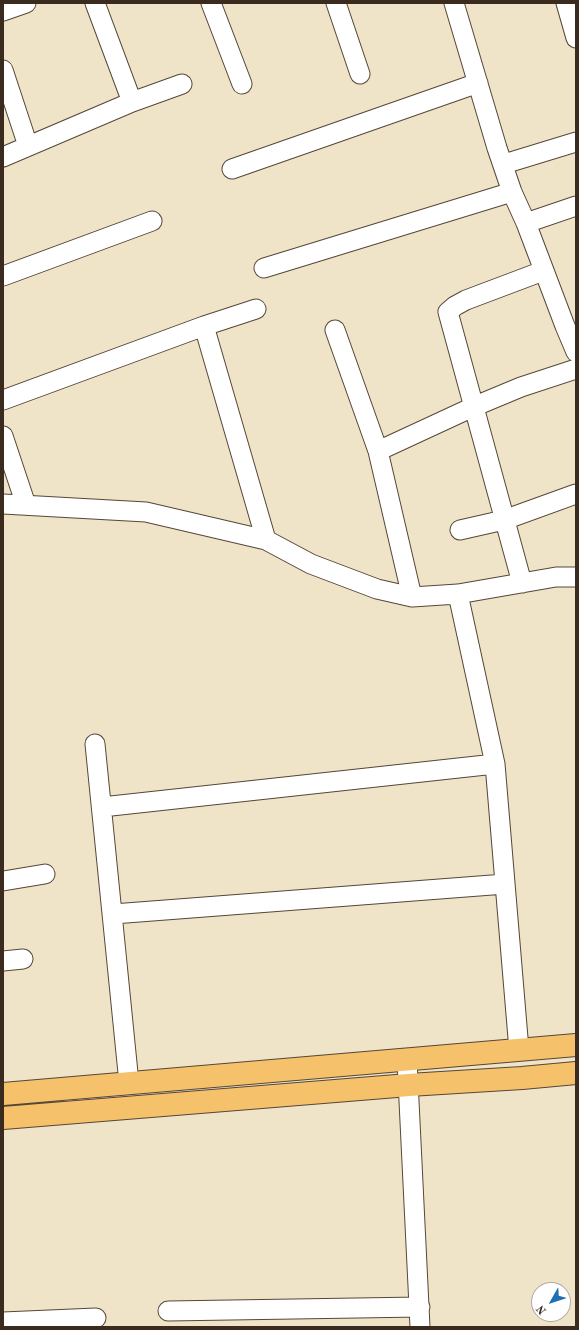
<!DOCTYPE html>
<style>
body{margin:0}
#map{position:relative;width:579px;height:1330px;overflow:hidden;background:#efe4c8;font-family:"Old Standard TT",serif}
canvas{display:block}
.frame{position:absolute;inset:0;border:4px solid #3b2a1e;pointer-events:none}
.north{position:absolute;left:531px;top:1282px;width:40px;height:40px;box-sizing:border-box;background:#fff;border:1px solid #b1aaa5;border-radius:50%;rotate:231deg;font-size:11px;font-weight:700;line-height:16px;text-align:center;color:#3b2a1e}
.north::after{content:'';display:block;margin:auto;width:14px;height:18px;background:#1f6fb2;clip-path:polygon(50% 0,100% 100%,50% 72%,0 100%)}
</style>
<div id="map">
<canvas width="579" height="1330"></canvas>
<div class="frame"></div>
<div class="north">N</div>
</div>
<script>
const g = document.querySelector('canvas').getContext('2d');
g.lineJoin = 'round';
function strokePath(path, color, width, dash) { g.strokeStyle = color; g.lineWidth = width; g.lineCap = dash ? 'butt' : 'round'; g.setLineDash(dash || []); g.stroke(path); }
const minor = new Path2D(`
 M211,3L242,84
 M336,3L360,74
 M454,3L497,148L512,192L526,223L565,326L576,352
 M566,3L576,38
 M3,11L26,3
 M3,70L28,146
 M132,102L182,84
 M3,157L132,102L95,3
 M504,164L576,142
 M232,169L478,83
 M526,223L576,206
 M264,268L512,192
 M3,276L152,221
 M204,326L266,540
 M335,330L378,451L412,597
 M3,400L204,326L256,309
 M3,436L26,505
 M378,451L473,407L521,387L576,369
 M3,504L146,512L266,540L311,564L377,589L412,597L458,594L556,577H576
 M460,530L504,520L576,494
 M522,583L448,312L455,306L466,300L543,271
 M458,594L495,764L519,1050
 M95,744L129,1083
 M102,807L495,764
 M3,881L45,874
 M113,914L505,884
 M3,961L23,959
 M407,1060L420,1327
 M168,1311L420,1307
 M3,1322L96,1318`);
const primary = new Path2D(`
 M3,1094L576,1045
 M3,1118L409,1085L522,1078L576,1073`);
strokePath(minor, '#564638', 21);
strokePath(primary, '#564638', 24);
strokePath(minor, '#fff', 19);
strokePath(primary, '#f5c16b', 22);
</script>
